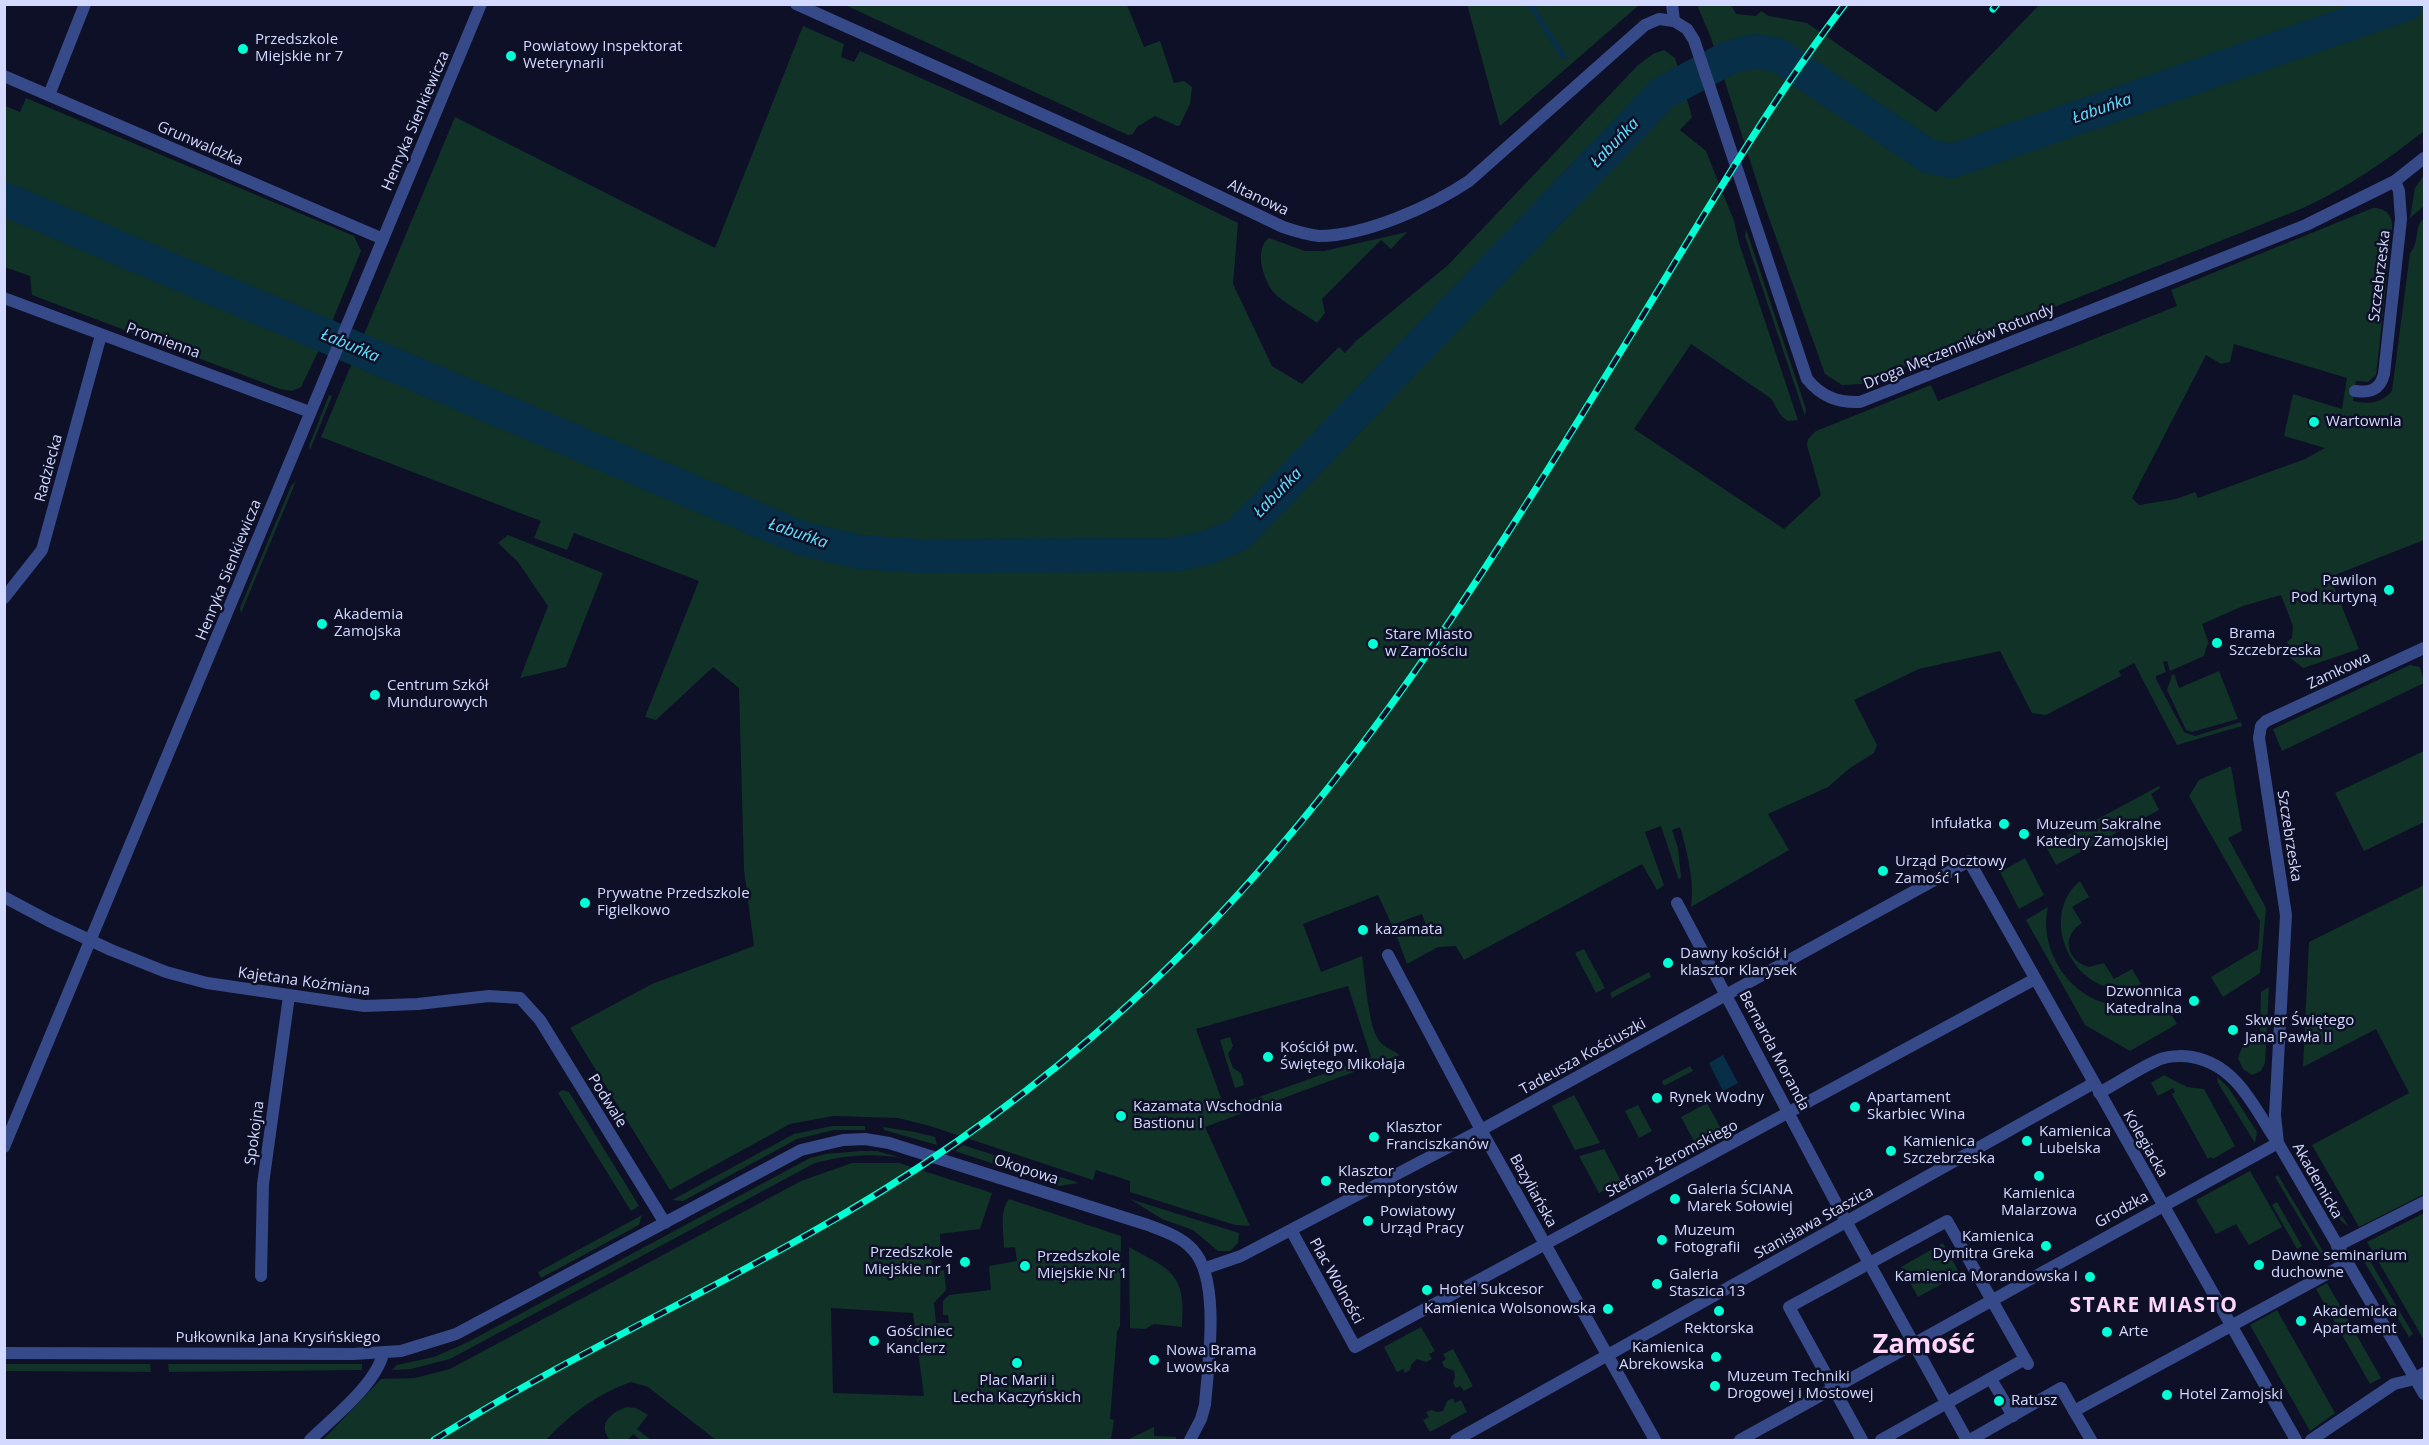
<!DOCTYPE html>
<meta charset="utf-8">
<style>
body{margin:0}
#map{position:relative;width:2429px;height:1445px;overflow:hidden;background:#0e1027;font-family:"Open Sans",sans-serif}
canvas{display:block}
.frame{position:absolute;inset:0;border:6px solid #d4daff;pointer-events:none}
</style>
<div id="map">
<canvas width="2429" height="1445"></canvas>
<div class="frame"></div>
</div>
<script>
const g = document.querySelector('canvas').getContext('2d');
g.lineJoin = 'round';
function fill(path, color) { g.fillStyle = color; g.fill(path, 'evenodd'); }
function strokePath(path, color, width, dash) { g.strokeStyle = color; g.lineWidth = width; g.lineCap = dash ? 'butt' : 'round'; g.setLineDash(dash || []); g.stroke(path); }
function write(font, color, halo, rows, align = 'center') {
  g.font = font + ' "Open Sans",sans-serif'; g.lineWidth = 5; g.setLineDash([]); g.textBaseline = 'middle'; g.strokeStyle = halo; g.fillStyle = color; for (const [text, x, y, turn = 0] of rows) {
    g.save(); g.translate(x, y); g.rotate((+turn || 0) * Math.PI / 180); g.textAlign = isNaN(turn) ? turn : align; if (halo) g.strokeText(text, 0, 0); g.fillText(text, 0, 0); g.restore();
  }
}
const green = new Path2D(`
 M1467,4H1639V5L1500,126Z
 M845,5H1127L1144,47L1160,41L1174,83L1184,81L1192,87L1190,104L1180,125L1177,126L1155,116L1137,127L1133,134L1128,135Z
 M1697,5H1731L1736,14L1756,16L1761,11L1769,16L1807,23L1936,112L2039,5H2424V131C2386,161 2347,188 2303,208L1861,384L1842,385L1825,374L1764,204L1711,38Z
 M803,26L844,44L841,57L854,62L860,51L1148,179L1238,223L1233,284L1272,366L1302,384L1339,347L1345,353L1356,341L1448,265L1638,65L1653,54L1664,50L1675,58L1692,117L1680,130L1706,151L1734,221L1739,243L1798,420L1788,421C1776,414 1778,406 1769,397L1691,344L1634,429L1784,529L1821,495L1807,445L1808,439L1816,431L1931,385L1938,401L2177,306L2171,290L2373,208C2388,208 2393,217 2392,230L2376,375L2368,382L2356,381L2353,401C2370,404 2380,404 2392,391L2410,253C2420,243 2413,228 2424,218V540L2330,577L2359,649L2303,668L2288,656L2290,651L2287,642L2292,638L2293,626L2281,595L2243,606L2202,624L2209,644L2207,645L2204,656L2170,671L2167,661L2163,662L2166,672L2156,676V679L2184,732L2195,736L2241,722L2242,726L2177,745L2134,663L2119,671L2121,676L2046,715L2032,713L2000,651L1919,669L1854,700L1877,745L1874,753L1850,768L1828,787L1768,814L1789,850L1691,907C1695,882 1687,851 1680,827L1672,830L1678,848L1681,877L1679,880L1661,826L1645,832L1664,885L1657,890L1642,864L1464,960L1456,946L1438,947L1407,964L1397,937L1422,931L1426,925L1422,914L1392,925L1378,895L1303,924L1321,972L1362,956C1365,975 1368,1022 1377,1037C1381,1046 1392,1050 1400,1055L1205,1127L1250,1226L1235,1225L1130,1192V1181L1096,1170L1093,1180L930,1126L898,1118L833,1116L790,1124L670,1190L570,1028L652,984L754,946L744,870L739,688L713,667L656,720L645,717L699,581L574,533L567,550L534,538L541,521L321,437L455,117L715,248ZM2234,344L2347,378L2342,409L2293,394L2284,436L2325,448L2305,459L2198,498L2195,492L2176,499L2139,505L2132,498L2206,355L2221,364L2230,362ZM1348,986L1371,1057L1225,1109L1196,1029Z
 M26,98L354,236L361,251L329,329L301,387L292,391L280,389L32,295L30,276L4,267L5,106L20,112Z
 M2424,175V206L2410,218L2415,188Z
 M1746,229L1806,409L1805,416L1745,236Z
 M1407,232L1391,249L1381,240L1322,299L1325,313L1317,323C1304,313 1285,304 1274,293C1264,281 1253,249 1269,238L1305,251H1324Z
 M329,395L332,396L310,450L309,446Z
 M296,481L241,613L240,608L291,486Z
 M508,535L603,573L566,667L520,678L548,606L518,562L498,543Z
 M2410,665L2420,667L2424,683L2282,751L2273,729Z
 M2219,671L2238,719L2192,732L2186,730L2167,690L2172,675L2174,674L2179,688Z
 M2424,751V822L2364,851L2335,793Z
 M2231,766L2242,831L2228,838L2266,908L2260,973L2223,997L2211,977L2258,949L2260,921L2189,796L2199,780Z
 M2159,786L2160,788L2151,794L2159,810L2056,865L2046,847Z
 M2025,858L2044,895L2019,909L2000,872Z
 M2080,881L2089,897L2072,907L2082,923C2061,936 2066,960 2089,967L2104,963L2114,979L2132,969L2141,984C2083,1010 2032,921 2080,881Z
 M2424,885V1194L2359,1227L2312,1145L2409,1093L2376,1029L2303,1067L2309,942Z
 M2048,907C2037,954 2077,1009 2127,1005L2134,1016L2163,1001L2177,1024L2130,1051L2085,1025L2026,920Z
 M1584,949L1605,988L1596,993L1575,953Z
 M1649,972L1651,977L1612,998L1610,993Z
 M2269,987L2265,1063L2261,1071L2252,1075L2243,1069L2238,1058L2243,1045L2260,1032L2261,992Z
 M1230,1037L1233,1046L1228,1054L1233,1068L1241,1073L1244,1085L1235,1088L1220,1040Z
 M1690,1066L1693,1071L1664,1086L1662,1081Z
 M2164,1075L2187,1087L2204,1089L2235,1146L2213,1159L2211,1157L2208,1159L2172,1094L2175,1092L2173,1088L2158,1096L2151,1083Z
 M2217,1077L2228,1087L2257,1132L2255,1143L2218,1083Z
 M562,1090L569,1092L639,1206L631,1211L558,1093Z
 M1574,1095L1600,1143L1575,1150L1552,1106Z
 M1707,1103L1721,1129L1695,1143L1681,1117Z
 M1638,1105L1652,1131L1639,1138L1625,1111Z
 M832,1126H865V1130H834L797,1139L683,1201L672,1200L794,1134Z
 M883,1127L915,1132L935,1137L937,1145L884,1130Z
 M963,1145L1025,1165L1028,1169L1027,1175L955,1151Z
 M1604,1149L1621,1181L1599,1193L1579,1156Z
 M860,1151H877L902,1158C873,1153 844,1155 815,1163L450,1359L411,1369L392,1370L397,1365L434,1357L468,1342L810,1158L826,1154Z
 M2305,1161H2310L2348,1226L2341,1221Z
 M852,1163H899L992,1193L980,1229L940,1234L941,1253L931,1255L933,1272L944,1270L946,1290L934,1303L936,1323H949L948,1315H943V1301L949,1295L991,1290L989,1266L1017,1261L1015,1247L1004,1248C1004,1234 999,1210 1009,1199L1121,1236L1120,1326L1117,1332L1110,1419L1114,1420L1111,1440H716L648,1387L631,1382C597,1394 570,1414 546,1440H323L381,1379L415,1378L450,1369L801,1181ZM831,1308L913,1313L924,1396L833,1393Z
 M2250,1171L2282,1227L2249,1245L2236,1224L2216,1234L2196,1200Z
 M1046,1172L1079,1183L1059,1186L1038,1178L1041,1173Z
 M2278,1175L2327,1258L2326,1263L2275,1177Z
 M1130,1199L1239,1233L1238,1243L1230,1251H1218L1193,1230L1162,1219Z
 M2277,1202L2302,1246L2297,1249L2272,1205Z
 M2424,1213V1340L2367,1242Z
 M642,1215L639,1225L541,1278L538,1272Z
 M1943,1243L1960,1274L1918,1297L1901,1267Z
 M1129,1247C1172,1271 1186,1273 1182,1327L1154,1324L1145,1329L1130,1328Z
 M2363,1249L2413,1334L2409,1337L2362,1258Z
 M2327,1283L2381,1378L2370,1384L2316,1289Z
 M2277,1310L2335,1413L2310,1431L2250,1325Z
 M1421,1327L1435,1351L1429,1354L1432,1359L1426,1362L1417,1359L1411,1365L1410,1370L1405,1373L1403,1369L1397,1372L1384,1347Z
 M1453,1349L1473,1386L1464,1391L1460,1386L1456,1388L1453,1383L1455,1377L1454,1371L1444,1367L1442,1362L1446,1359L1443,1354Z
 M5,1364H150L151,1372L5,1371Z
 M168,1364H362V1370L169,1372Z
 M1453,1398L1455,1403L1461,1400L1467,1412L1430,1432L1423,1420L1429,1417L1426,1412L1431,1410L1437,1412L1443,1411L1447,1401Z
 M627,1407L636,1408L648,1415L637,1429L651,1440H641L633,1434L628,1440H610C597,1424 611,1412 627,1407Z
 M1154,1427V1436L1176,1437V1439L1127,1440Z`);
const water = new Path2D(`
 M1723,1055L1738,1083L1723,1091L1709,1063Z`);
const stream = new Path2D(`
 M1530,4L1563,56`);
const river = new Path2D(`
 M4,199L801,538L859,552L919,556L1173,555L1206,548L1239,534L1663,93L1730,57L1755,51L1778,55L1928,156L1952,161L2406,4`);
const pedestrian = new Path2D(`
 M1842,1214L1967,1440
 M1991,1379L2013,1416
 M1789,1413L2045,1271
 M1862,1440L1789,1307L1947,1221L2028,1364
 M1881,1440L2025,1359
 M1970,1440L2061,1388L2074,1411`);
const minor = new Path2D(`
 M1672,4L1674,21
 M4,76L383,239
 M49,95L85,4
 M4,298L310,412
 M2355,391C2370,393 2380,390 2384,374L2401,219L2399,191L2395,181
 M4,598L42,550L101,335
 M2424,648L2266,721L2261,726L2259,738L2286,915L2275,1115L2278,1143L2424,1394
 M4,897L49,921L111,950L166,972L207,983L364,1006L418,1004L489,996L520,998L540,1020L665,1223
 M1677,903L1842,1214
 M1388,955L1481,1130L1655,1440
 M2099,1093C2118,1083 2136,1070 2156,1061C2166,1056 2181,1055 2192,1057C2236,1065 2253,1105 2275,1139
 M1291,1230L1355,1347L2035,979
 M2337,1246L2424,1202
 M1206,1268L1241,1256L1481,1130L1969,861L2296,1440
 M2045,1271L2278,1143
 M261,1276L263,1184L289,996
 M4,1353L353,1354L401,1351L456,1334L801,1150L843,1140L865,1139L889,1143L1148,1225C1164,1231 1182,1237 1193,1250C1221,1280 1208,1365 1205,1405L1201,1419L1190,1440
 M310,1440C333,1418 375,1385 383,1354
 M1456,1440L2094,1083
 M1740,1440L1789,1413
 M2091,1440L2074,1411L2347,1263
 M2311,1440L2394,1384L2415,1379L2424,1373`);
const tertiary = new Path2D(`
 M796,4L1135,156L1283,227C1295,231 1307,235 1319,236C1365,236 1432,206 1469,181L1645,25L1659,19L1674,21L1687,29L1694,40L1807,379C1821,396 1837,403 1860,402L2306,225L2395,181L2424,158
 M4,1147L481,4`);
const rail = new Path2D(`
 M1993,9L1997,4
 M434,1440C553,1365 683,1305 805,1236C908,1179 1004,1113 1093,1036C1323,840 1481,580 1637,325C1703,217 1767,106 1845,4`);
const markers = [
 [243,49,6,"#00ffd4"],
 [511,56,6,"#00ffd4"],
 [2314,422,6,"#00ffd4"],
 [2389,590,6,"#00ffd4"],
 [322,624,6,"#00ffd4"],
 [2217,643,6,"#00ffd4"],
 [1373,644,6,"#00ffd4"],
 [375,695,6,"#00ffd4"],
 [2004,824,6,"#00ffd4"],
 [2024,834,6,"#00ffd4"],
 [1883,871,6,"#00ffd4"],
 [585,903,6,"#00ffd4"],
 [1363,930,6,"#00ffd4"],
 [1668,963,6,"#00ffd4"],
 [2194,1001,6,"#00ffd4"],
 [2233,1030,6,"#00ffd4"],
 [1268,1057,6,"#00ffd4"],
 [1657,1098,6,"#00ffd4"],
 [1855,1107,6,"#00ffd4"],
 [1121,1116,6,"#00ffd4"],
 [1374,1137,6,"#00ffd4"],
 [2027,1141,6,"#00ffd4"],
 [1891,1151,6,"#00ffd4"],
 [2039,1176,6,"#00ffd4"],
 [1326,1181,6,"#00ffd4"],
 [1675,1199,6,"#00ffd4"],
 [1368,1221,6,"#00ffd4"],
 [1662,1240,6,"#00ffd4"],
 [2046,1246,6,"#00ffd4"],
 [965,1262,6,"#00ffd4"],
 [2259,1265,6,"#00ffd4"],
 [1025,1266,6,"#00ffd4"],
 [2090,1277,6,"#00ffd4"],
 [1657,1284,6,"#00ffd4"],
 [1427,1290,6,"#00ffd4"],
 [1608,1309,6,"#00ffd4"],
 [1719,1311,6,"#00ffd4"],
 [2301,1321,6,"#00ffd4"],
 [2107,1332,6,"#00ffd4"],
 [874,1341,6,"#00ffd4"],
 [1716,1357,6,"#00ffd4"],
 [1154,1360,6,"#00ffd4"],
 [1017,1363,6,"#00ffd4"],
 [1715,1386,6,"#00ffd4"],
 [2167,1395,6,"#00ffd4"],
 [1999,1401,6,"#00ffd4"]
];
const poiNames = [
 ["Przedszkole",255,40],
 ["Miejskie nr 7",255,57],
 ["Powiatowy Inspektorat",523,47],
 ["Weterynarii",523,64],
 ["Wartownia",2326,422],
 ["Pawilon",2377,581,"right"],
 ["Pod Kurtyną",2377,598,"right"],
 ["Akademia",334,615],
 ["Zamojska",334,632],
 ["Brama",2229,634],
 ["Szczebrzeska",2229,651],
 ["Stare Miasto",1385,635],
 ["w Zamościu",1385,652],
 ["Centrum Szkół",387,686],
 ["Mundurowych",387,703],
 ["Infułatka",1992,824,"right"],
 ["Muzeum Sakralne",2036,825],
 ["Katedry Zamojskiej",2036,842],
 ["Urząd Pocztowy",1895,862],
 ["Zamość 1",1895,879],
 ["Prywatne Przedszkole",597,894],
 ["Figielkowo",597,911],
 ["kazamata",1375,930],
 ["Dawny kościół i",1680,954],
 ["klasztor Klarysek",1680,971],
 ["Dzwonnica",2182,992,"right"],
 ["Katedralna",2182,1009,"right"],
 ["Skwer Świętego",2245,1021],
 ["Jana Pawła II",2245,1038],
 ["Kościół pw.",1280,1048],
 ["Świętego Mikołaja",1280,1065],
 ["Rynek Wodny",1669,1098],
 ["Apartament",1867,1098],
 ["Skarbiec Wina",1867,1115],
 ["Kazamata Wschodnia",1133,1107],
 ["Bastionu I",1133,1124],
 ["Klasztor",1386,1128],
 ["Franciszkanów",1386,1145],
 ["Kamienica",2039,1132],
 ["Lubelska",2039,1149],
 ["Kamienica",1903,1142],
 ["Szczebrzeska",1903,1159],
 ["Klasztor",1338,1172],
 ["Redemptorystów",1338,1189],
 ["Galeria ŚCIANA",1687,1190],
 ["Marek Sołowiej",1687,1207],
 ["Kamienica",2039,1194,"center"],
 ["Malarzowa",2039,1211,"center"],
 ["Powiatowy",1380,1212],
 ["Urząd Pracy",1380,1229],
 ["Muzeum",1674,1231],
 ["Fotografii",1674,1248],
 ["Kamienica",2034,1237,"right"],
 ["Dymitra Greka",2034,1254,"right"],
 ["Przedszkole",953,1253,"right"],
 ["Miejskie nr 1",953,1270,"right"],
 ["Dawne seminarium",2271,1256],
 ["duchowne",2271,1273],
 ["Przedszkole",1037,1257],
 ["Miejskie Nr 1",1037,1274],
 ["Galeria",1669,1275],
 ["Staszica 13",1669,1292],
 ["Kamienica Morandowska I",2078,1277,"right"],
 ["Hotel Sukcesor",1439,1290],
 ["Kamienica Wolsonowska",1596,1309,"right"],
 ["Akademicka",2313,1312],
 ["Apartament",2313,1329],
 ["Rektorska",1719,1329,"center"],
 ["Gościniec",886,1332],
 ["Kanclerz",886,1349],
 ["Arte",2119,1332],
 ["Kamienica",1704,1348,"right"],
 ["Abrekowska",1704,1365,"right"],
 ["Nowa Brama",1166,1351],
 ["Lwowska",1166,1368],
 ["Muzeum Techniki",1727,1377],
 ["Drogowej i Mostowej",1727,1394],
 ["Plac Marii i",1017,1381,"center"],
 ["Lecha Kaczyńskich",1017,1398,"center"],
 ["Hotel Zamojski",2179,1395],
 ["Ratusz",2011,1401]
];
const streetNames = [
 ["Henryka Sienkiewicza",416,121,-67],
 ["Grunwaldzka",200,144,23],
 ["Altanowa",1258,198,25],
 ["Szczebrzeska",2380,276,-83],
 ["Promienna",163,341,20],
 ["Droga Męczenników Rotundy",1959,347,-22],
 ["Radziecka",49,468,-75],
 ["Henryka Sienkiewicza",229,570,-68],
 ["Zamkowa",2339,671,-25],
 ["Szczebrzeska",2289,836,81],
 ["Kajetana Koźmiana",304,982,8],
 ["Bernarda Moranda",1774,1051,62],
 ["Tadeusza Kościuszki",1583,1057,-29],
 ["Podwale",607,1101,58],
 ["Spokojna",255,1133,-82],
 ["Kolegiacka",2145,1144,60],
 ["Stefana Żeromskiego",1672,1159,-28],
 ["Okopowa",1026,1170,18],
 ["Akademicka",2317,1181,60],
 ["Bazyliańska",1533,1191,61],
 ["Grodzka",2122,1210,-29],
 ["Stanisława Staszica",1814,1223,-29],
 ["Plac Wolności",1336,1281,61],
 ["Pułkownika Jana Krysińskiego",278,1338]
];
const waterNames = [
 ["Łabuńka",2102,109,-19],
 ["Łabuńka",1615,143,-46],
 ["Łabuńka",350,346,23],
 ["Łabuńka",1278,493,-46],
 ["Łabuńka",798,534,19]
];
const districtNames = [
 ["STARE MIASTO",2154,1306]
];
const townNames = [
 ["Zamość",1924,1345]
];
fill(green, '#103227');
fill(water, '#072f47');
strokePath(stream, '#072f47', 6);
strokePath(river, '#072f47', 34);
strokePath(pedestrian, '#364989', 12);
strokePath(minor, '#364989', 12);
strokePath(tertiary, '#364989', 12);
strokePath(rail, '#00ffd4', 7);
strokePath(rail, '#0e1027', 4.5, [14]);
for (const [x, y, r, color] of markers) { const dot = new Path2D(); dot.arc(x, y, r, 0, 2 * Math.PI); g.fillStyle = color; g.fill(dot); strokePath(dot, '#0e1027', 2); }
write('15px', '#d4daff', '#0e1027', poiNames, 'left');
write('15px', '#d4daff', '#0e1027', streetNames);
write('italic 16px', '#62e1ff', '#0e1027', waterNames);
g.letterSpacing = '1.5px';
write('bold 21px', '#ffd6fb', '#0e1027', districtNames);
g.letterSpacing = '0px';
write('bold 27px', '#ffd6fb', '#0e1027', townNames);
</script>
